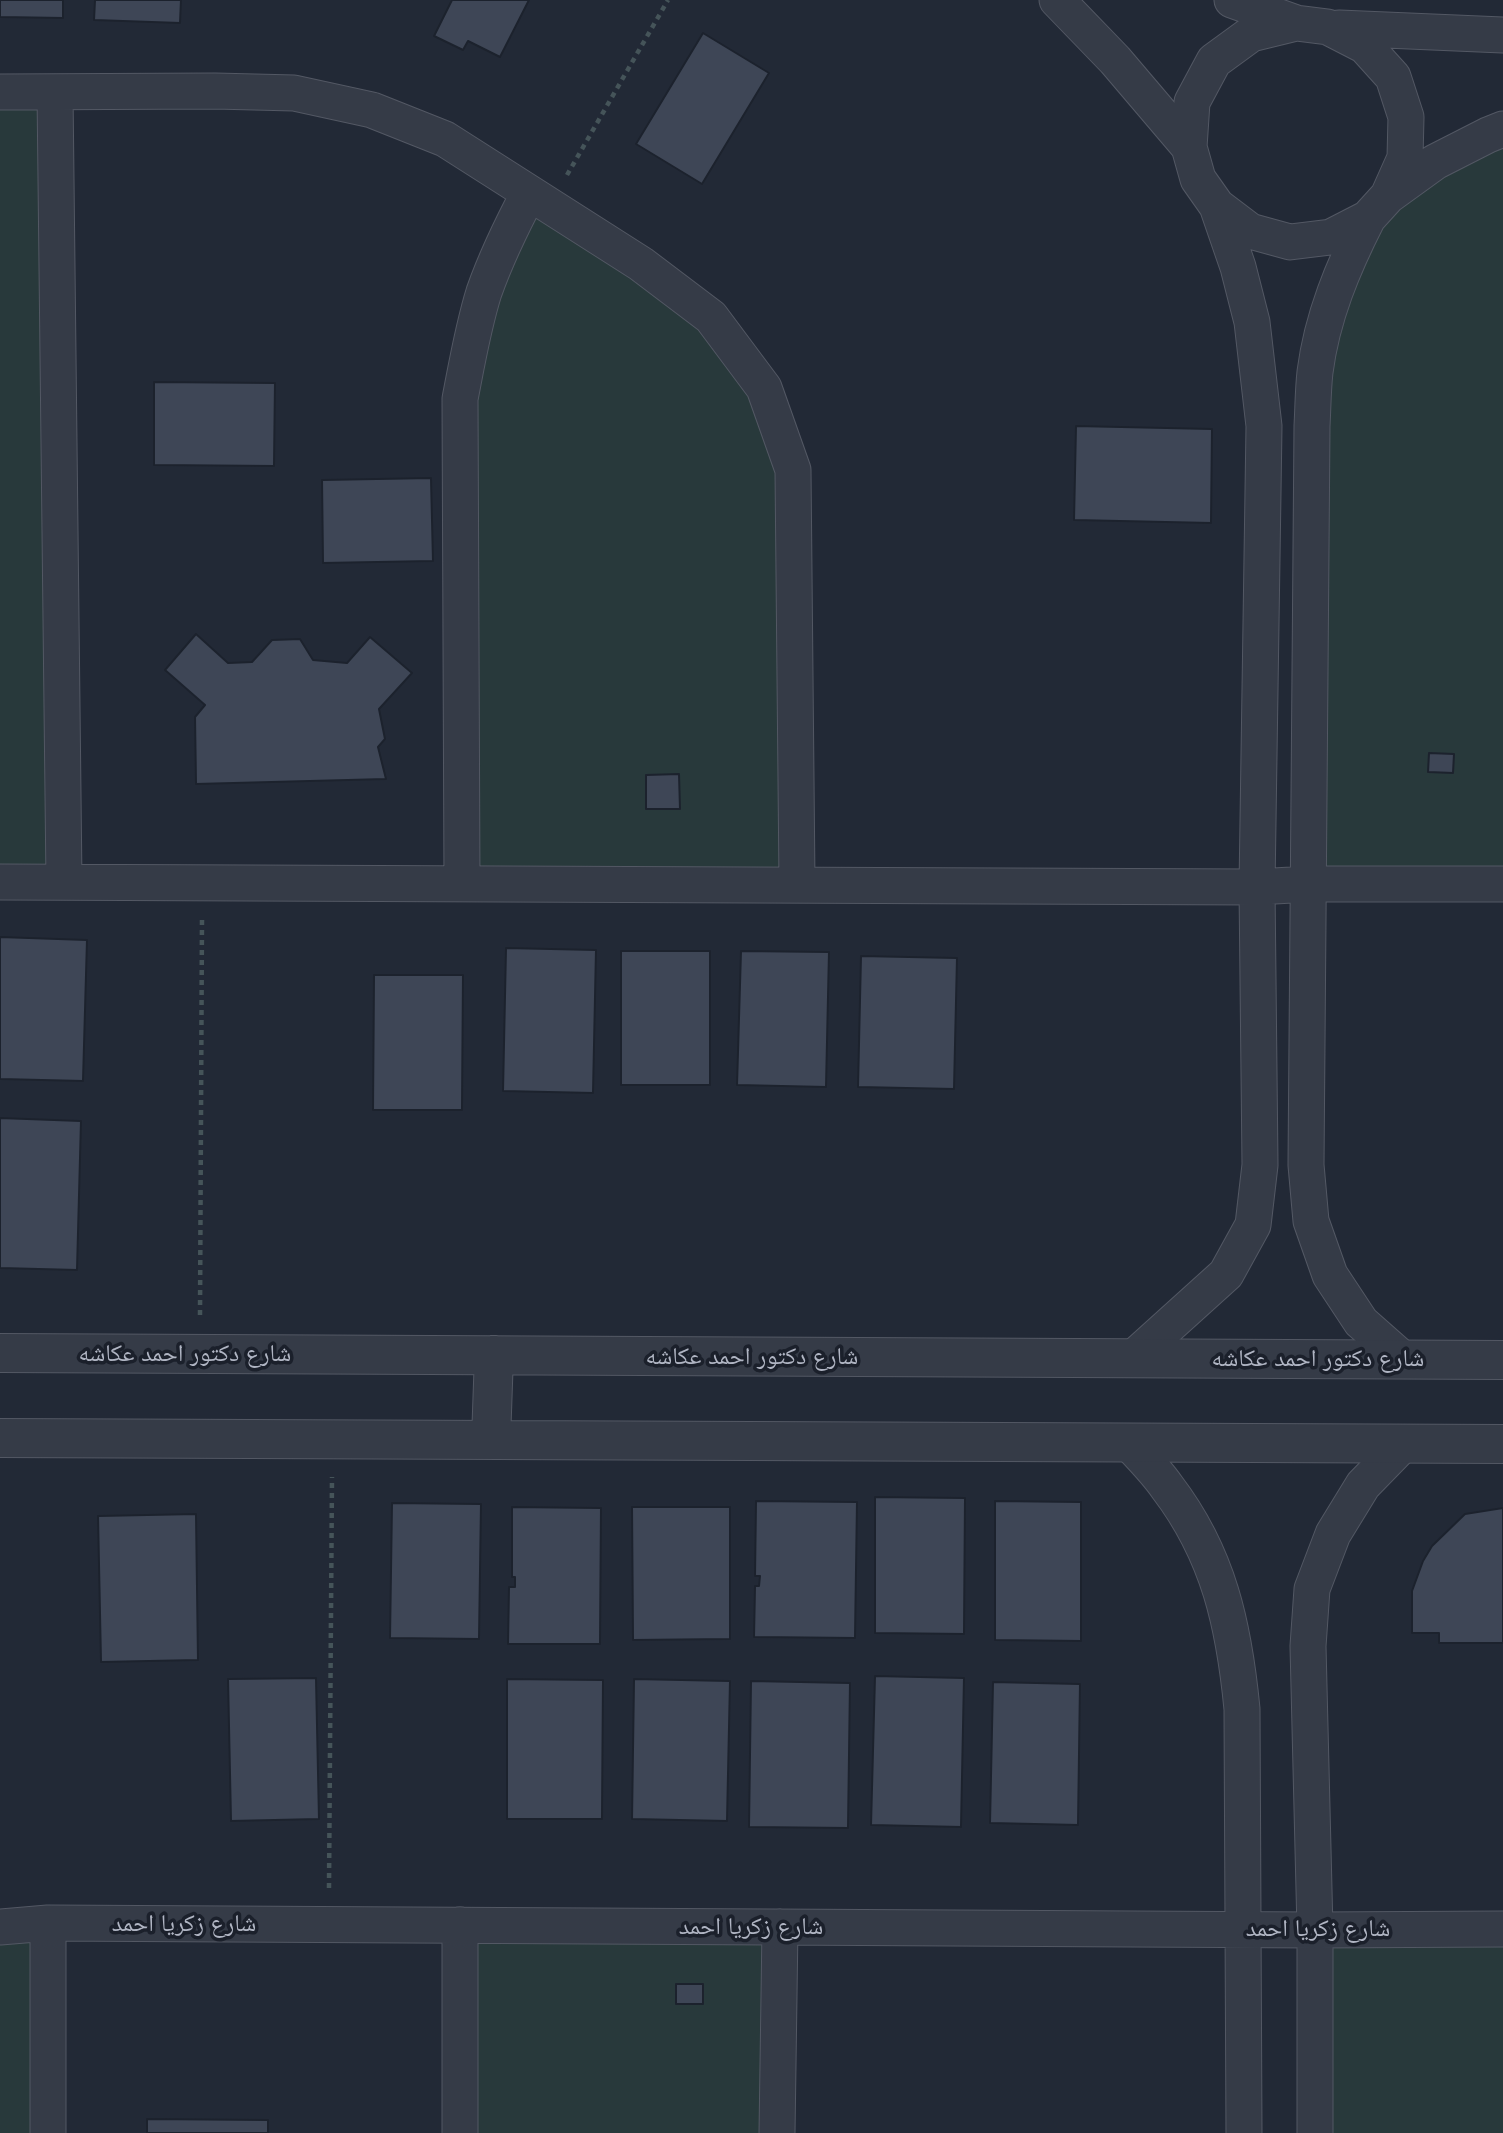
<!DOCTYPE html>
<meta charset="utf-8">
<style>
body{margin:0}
canvas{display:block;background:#222936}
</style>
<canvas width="1503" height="2133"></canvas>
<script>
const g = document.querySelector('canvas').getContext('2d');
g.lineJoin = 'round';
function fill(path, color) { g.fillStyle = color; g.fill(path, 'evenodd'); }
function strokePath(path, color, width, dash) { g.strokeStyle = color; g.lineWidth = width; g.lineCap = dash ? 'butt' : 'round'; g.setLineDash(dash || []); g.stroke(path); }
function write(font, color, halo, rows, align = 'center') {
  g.font = font + ' Arial,"Noto Naskh Arabic",sans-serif'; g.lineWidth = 7; g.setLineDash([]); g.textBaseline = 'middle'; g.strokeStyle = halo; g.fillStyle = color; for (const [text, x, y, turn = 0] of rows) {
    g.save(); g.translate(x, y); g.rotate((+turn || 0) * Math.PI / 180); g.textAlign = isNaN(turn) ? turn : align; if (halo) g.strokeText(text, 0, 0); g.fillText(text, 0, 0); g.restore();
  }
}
const green = new Path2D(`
 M0,92H55L64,882H0Z
 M1503,129V884H1309L1312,426L1368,218Z
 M529,193L711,317L793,470L797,883H462L460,399Z
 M48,1923V2133H0V1927Z
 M460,1925L780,1927L777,2133H460Z
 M1503,1929V2133H1315V1930Z`);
const building = new Path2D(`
 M0,0H63V18L0,17Z
 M95,0H181L180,23L94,20Z
 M452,0H529L500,57L468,41L463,50L434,36Z
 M703,33L769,73L702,184L636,144Z
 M154,382L275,383L274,466L154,465Z
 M1076,426L1212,429L1211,523L1074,520Z
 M431,478L433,561L323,563L322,480Z
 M196,634L228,663L252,662L272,640L300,639L313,660L347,663L370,637L412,673L379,709L385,739L378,747L386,779L196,784L195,717L205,705L165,670Z
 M1429,753L1454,754L1453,773L1428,772Z
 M679,774L680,809H646V775Z
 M0,937L87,940L83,1081L0,1079Z
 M506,948L596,950L593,1093L503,1091Z
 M621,951H710V1085H621Z
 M741,951L829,952L826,1087L737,1085Z
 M861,956L957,958L954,1089L858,1087Z
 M374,975H463L462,1110H373Z
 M0,1118L81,1121L77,1270L0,1268Z
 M875,1497L965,1498L964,1634L875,1633Z
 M756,1501L857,1502L855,1638L754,1637L755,1586H759L760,1576H755Z
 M995,1501L1081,1502V1641L995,1640Z
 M392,1503L481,1504L479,1639L390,1638Z
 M512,1507L601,1508L600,1644H508L509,1587H515V1577H512Z
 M632,1507H730V1639L633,1640Z
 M1503,1508V1643H1439V1633H1412V1591L1423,1561L1432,1546L1465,1514Z
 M196,1514L198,1660L101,1662L98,1516Z
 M875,1676L964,1678L961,1827L871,1825Z
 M316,1678L319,1819L231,1821L228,1679Z
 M507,1679L603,1680L602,1819H507Z
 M634,1679L730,1681L727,1821L632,1819Z
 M751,1681L850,1683L848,1828L749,1827Z
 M993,1682L1080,1684L1078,1825L990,1823Z
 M676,1984H703V2004H676Z
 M147,2119L268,2120V2133H147Z`);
const path = new Path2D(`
 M567,175L668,0
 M200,1315L202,917
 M329,1888L332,1477`);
const minor = new Path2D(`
 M1057,0L1115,60L1189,147
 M1232,0L1296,23
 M1339,28L1503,35
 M0,92L215,91L294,93L372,110L445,139L641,264L711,317L764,388L793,470L797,883
 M55,92L64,882
 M1388,196L1405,158L1406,117L1393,77L1365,46L1328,27L1296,23L1251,34L1214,61L1192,102L1189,147L1198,179L1217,206L1250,231L1290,242L1331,237L1368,218L1388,196L1435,162L1488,135L1503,129
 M1368,218C1343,267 1322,317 1315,372C1313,390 1313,408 1312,426L1306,1165L1311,1221L1330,1275L1361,1322L1404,1360
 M0,882L1257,887L1309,884H1503
 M462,883L460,399C467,363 473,327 484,292C496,258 512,225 529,193
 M1133,1358L1226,1274L1253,1225L1260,1165L1257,887L1264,426L1252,322L1238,267L1217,206
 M1128,1442C1141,1456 1156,1471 1167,1487C1219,1555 1234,1626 1242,1709L1244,2133
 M48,1923V2133
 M0,1927L48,1923L1315,1930L1503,1929
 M460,2133V1925
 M777,2133L780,1927
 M1315,2133V1930L1308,1646L1312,1589L1333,1534L1363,1485L1403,1444`);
const tertiary = new Path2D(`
 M0,1353L1503,1360
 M0,1438L1503,1444
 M491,1440L494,1355`);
const streetNames = [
 ["شارع دكتور احمد عكاشه",185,1354],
 ["شارع دكتور احمد عكاشه",752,1357],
 ["شارع دكتور احمد عكاشه",1318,1359],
 ["شارع زكريا احمد",184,1924],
 ["شارع زكريا احمد",751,1927],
 ["شارع زكريا احمد",1318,1929]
];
fill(green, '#28393b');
fill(building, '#3e4656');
strokePath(building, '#1c222d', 2);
strokePath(minor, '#535864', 37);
strokePath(tertiary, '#535864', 40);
strokePath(path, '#455459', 4.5, [5, 5]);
strokePath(minor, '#353b47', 35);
strokePath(tertiary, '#353b47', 38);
write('24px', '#b0b5c3', '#1b202b', streetNames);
</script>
